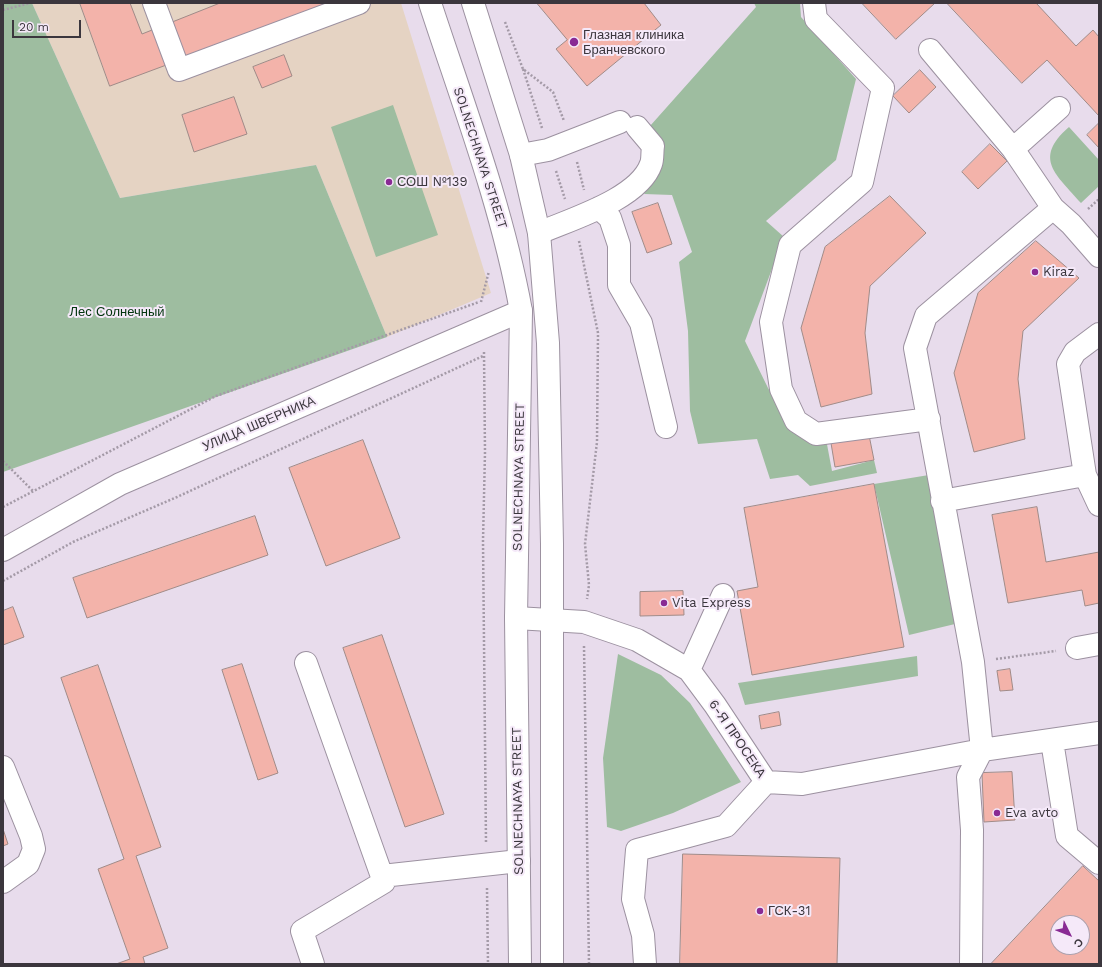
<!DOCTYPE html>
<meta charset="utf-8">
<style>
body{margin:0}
#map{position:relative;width:1102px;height:967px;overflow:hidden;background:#e8dcec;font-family:"Work Sans",sans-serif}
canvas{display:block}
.frame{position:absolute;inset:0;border:4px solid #3b363d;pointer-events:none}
.north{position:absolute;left:1050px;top:915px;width:40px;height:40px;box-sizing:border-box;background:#f5e9f9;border:1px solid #aba1ae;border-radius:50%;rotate:133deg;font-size:11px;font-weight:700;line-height:16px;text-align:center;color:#3b363d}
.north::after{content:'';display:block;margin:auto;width:14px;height:18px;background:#892a94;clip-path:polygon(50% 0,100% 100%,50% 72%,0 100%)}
.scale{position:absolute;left:12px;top:20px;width:69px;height:18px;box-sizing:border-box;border:2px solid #3b363d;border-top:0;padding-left:5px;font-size:12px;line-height:14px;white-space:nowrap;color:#3b363d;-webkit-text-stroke:3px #f5e9f9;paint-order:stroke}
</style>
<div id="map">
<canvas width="1102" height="967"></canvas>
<div class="frame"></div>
<div class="north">С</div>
<div class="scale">20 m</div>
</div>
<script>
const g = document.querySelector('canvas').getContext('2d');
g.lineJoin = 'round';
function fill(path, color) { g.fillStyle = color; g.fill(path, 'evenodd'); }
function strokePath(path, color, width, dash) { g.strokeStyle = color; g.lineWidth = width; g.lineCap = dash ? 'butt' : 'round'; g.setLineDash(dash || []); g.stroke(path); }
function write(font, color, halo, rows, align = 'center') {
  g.font = font + ' "Work Sans",sans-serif'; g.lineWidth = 4; g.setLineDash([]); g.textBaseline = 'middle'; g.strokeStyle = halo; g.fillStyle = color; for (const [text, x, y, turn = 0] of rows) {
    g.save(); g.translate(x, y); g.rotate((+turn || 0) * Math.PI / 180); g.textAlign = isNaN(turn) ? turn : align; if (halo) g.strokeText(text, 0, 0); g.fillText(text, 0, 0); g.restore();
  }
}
const education = new Path2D(`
 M32,3H401L491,293L387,337L316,165L120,198Z`);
const green = new Path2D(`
 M3,3H32L120,198L316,165L387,337L3,472Z
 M754,3H800L801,17L856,79L836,160L766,221L784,237L745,341L768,388L786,419L826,439L832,471L874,460L877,473L810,486L798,475L770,479L757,439L698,444L690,411L688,331L679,262L692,252L672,195L644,194L661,167L650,126L756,7Z
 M393,105L438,235L376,257L331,127Z
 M1069,127L1099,160V186L1081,203C1057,175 1032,159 1069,127Z
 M929,475L955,624L909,635L874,484Z
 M618,654L661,675L690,703L741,782L673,813L621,831L607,827L603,758Z
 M917,656L918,676L745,705L738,683Z`);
const building = new Path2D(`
 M80,3H130L142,34L220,3H329L330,4L110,86Z
 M537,3H644L661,25L587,86L556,49L567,40Z
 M862,3H935L896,39Z
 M947,3H1036L1076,46L1093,30L1099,37V116L1047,60L1022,83Z
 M284,55L292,76L262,88L253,67Z
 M920,70L936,87L909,113L893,96Z
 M234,97L247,134L194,152L182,115Z
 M1099,123V148L1087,135Z
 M990,144L1007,161L978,189L962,172Z
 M890,196L926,233L870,286L865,333L872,394L821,407L801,328L825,247Z
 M658,203L672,244L647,253L632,212Z
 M1036,241L1079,278L1023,331L1018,379L1025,439L974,452L954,373L978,293Z
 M869,435L874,460L835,467L831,443Z
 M363,440L400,538L326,566L289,468Z
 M874,484L904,647L752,675L737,591L758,587L744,508Z
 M1037,507L1046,562L1099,552V603L1085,606L1082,590L1008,603L992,515Z
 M255,516L268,555L87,618L73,578Z
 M683,591L684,615L640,616V592Z
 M13,607L24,637L3,645V611Z
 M382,635L444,814L405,827L343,648Z
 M242,664L278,773L258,780L222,670Z
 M98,665L161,847L136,856L168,948L143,957L145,964H116L130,959L98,869L124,859L61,678Z
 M1010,669L1013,690L1000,691L997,671Z
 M779,712L781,725L761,729L759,716Z
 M1012,772L1015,820L984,822L982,773Z
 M3,829L8,844L3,846Z
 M683,854L840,858L837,964H680Z
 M1083,866L1099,881V964H991ZM1058,923H1082V947H1058Z`);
const path = new Path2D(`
 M3,10L30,3
 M505,22L523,69L553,92L564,121
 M523,69L542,128
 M577,162L584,190
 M556,171L565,199
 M1088,209L1099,199
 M579,241L598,333L597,442L585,544L589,585L587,599
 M481,302L489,271
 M484,352L485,452L483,541L486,843
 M3,461L33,491
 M3,507L216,396L479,302
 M3,581L73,542L177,497L483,356
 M584,646L589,964
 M996,659L1056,651
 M487,888L488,964`);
const minor = new Path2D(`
 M154,3L179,70L359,3
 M814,3L816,19L883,88L862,182L790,245L771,322L781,389L796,421L816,434L929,419
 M930,50L1013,149L1053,208L1071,224L1099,256
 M1013,149L1059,108
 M521,155L548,150L620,122
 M599,208L610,218L619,245V285L641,323L666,427
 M539,233C571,219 639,199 651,164C653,159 652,151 653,146L637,127
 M1085,475L1099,505
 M942,501L1085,475L1068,364L1075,352L1099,334
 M3,550L120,484L521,311
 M516,618L584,622L637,640L689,670L715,705L766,782L802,784L982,750L1099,733
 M1077,648L1099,644
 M306,663L384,882L302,931L313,964
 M689,670L723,595
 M1052,741L1067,836L1099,863
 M3,767L31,836L34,849L28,864L3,882
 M382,876L519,861
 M645,964L643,935L633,899L637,850L726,826L766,782
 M971,964L972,830L968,777L982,750L973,662L915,348L926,316L1053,208`);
const major = new Path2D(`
 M430,3C463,104 502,206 521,311L516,618L520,964
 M473,3L521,155L539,233L548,343L552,544V964`);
const markers = [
 [574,42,5,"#892a94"],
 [389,182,4,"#892a94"],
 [1035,272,4,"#892a94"],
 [664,603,4,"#892a94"],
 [997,813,4,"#892a94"],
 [760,911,4,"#892a94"]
];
const poiNames = [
 ["Глазная клиника",583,35],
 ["Бранчевского",583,50],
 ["СОШ №139",397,182],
 ["Kiraz",1043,272],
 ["Vita Express",672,603],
 ["Eva avto",1005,813],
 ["ГСК-31",768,911]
];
const streetNames = [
 ["SOLNECHNAYA STREET",480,158,72],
 ["УЛИЦА ШВЕРНИКА",259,424,-23],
 ["SOLNECHNAYA STREET",519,477,-89],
 ["6-Я ПРОСЕКА",737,739,56],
 ["SOLNECHNAYA STREET",518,801,-91]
];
const parkNames = [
 ["Лес Солнечный",117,312]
];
fill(education, '#e5d3c3');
fill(green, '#9ebda0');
fill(building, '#f3b3aa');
strokePath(building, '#a08b88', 1);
strokePath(minor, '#9c91a0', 24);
strokePath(major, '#9c91a0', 24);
strokePath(path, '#a49aa7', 2.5, [2, 2]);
strokePath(minor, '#fff', 22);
strokePath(major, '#fff', 22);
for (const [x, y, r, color] of markers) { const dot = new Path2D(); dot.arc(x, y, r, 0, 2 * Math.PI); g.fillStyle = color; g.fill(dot); strokePath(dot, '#f5e9f9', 1.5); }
write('13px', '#3b363d', '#f5e9f9', poiNames, 'left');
write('13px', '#3b363d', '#f5e9f9', streetNames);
write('13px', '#00340c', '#f5e9f9', parkNames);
</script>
